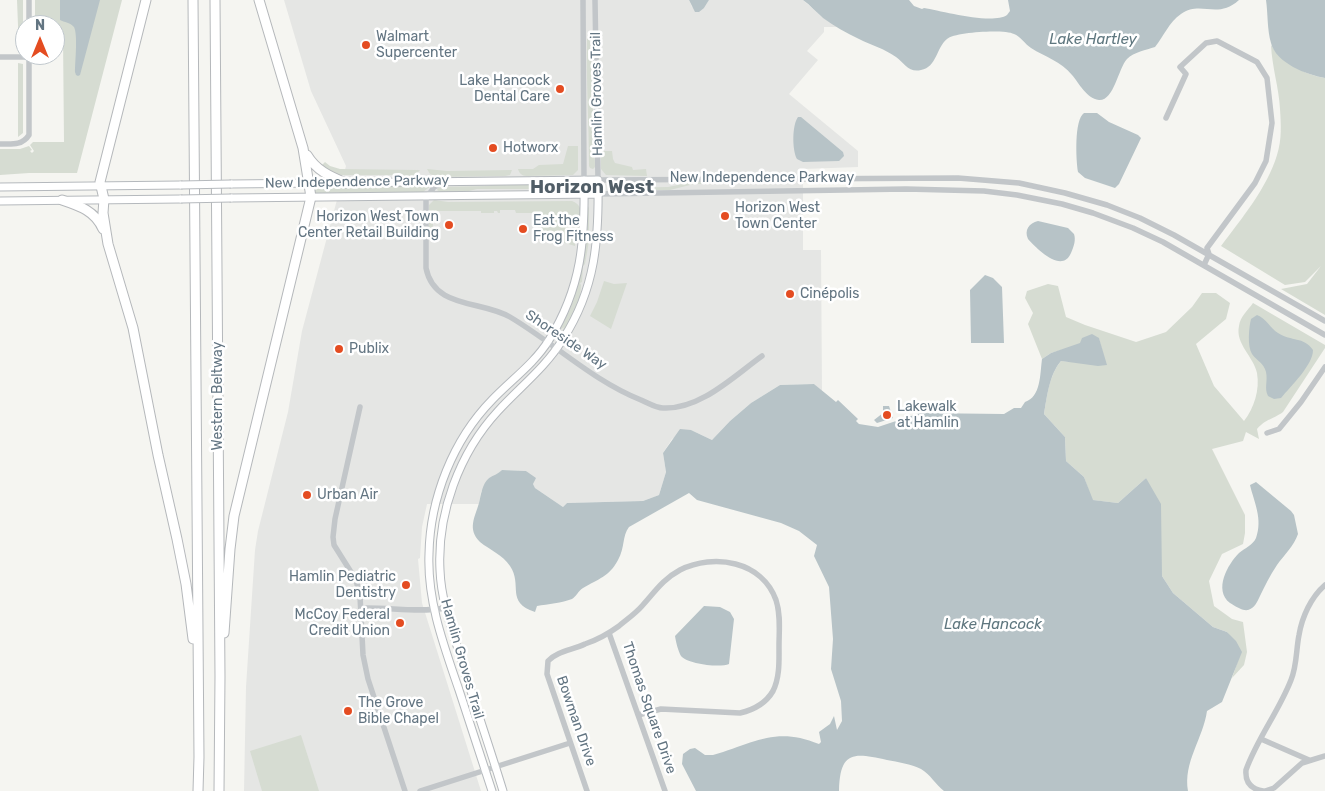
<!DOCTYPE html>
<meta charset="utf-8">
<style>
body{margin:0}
#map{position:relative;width:1325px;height:791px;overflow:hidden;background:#f5f5f1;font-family:Rubik,sans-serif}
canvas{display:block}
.north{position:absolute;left:15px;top:15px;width:50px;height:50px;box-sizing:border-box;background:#fff;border:1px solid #c1c8cd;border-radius:50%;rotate:0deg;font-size:14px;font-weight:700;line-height:20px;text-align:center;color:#637582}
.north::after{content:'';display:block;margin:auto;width:18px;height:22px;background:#e44c21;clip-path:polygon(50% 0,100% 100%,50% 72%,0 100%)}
</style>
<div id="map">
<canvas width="1325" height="791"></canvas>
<div class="north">N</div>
</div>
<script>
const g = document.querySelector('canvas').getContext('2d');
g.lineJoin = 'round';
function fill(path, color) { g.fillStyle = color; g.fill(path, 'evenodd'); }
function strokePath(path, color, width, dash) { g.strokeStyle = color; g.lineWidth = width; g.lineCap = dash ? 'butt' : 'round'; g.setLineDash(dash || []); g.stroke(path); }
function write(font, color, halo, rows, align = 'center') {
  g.font = font + ' Rubik,sans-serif'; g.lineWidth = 5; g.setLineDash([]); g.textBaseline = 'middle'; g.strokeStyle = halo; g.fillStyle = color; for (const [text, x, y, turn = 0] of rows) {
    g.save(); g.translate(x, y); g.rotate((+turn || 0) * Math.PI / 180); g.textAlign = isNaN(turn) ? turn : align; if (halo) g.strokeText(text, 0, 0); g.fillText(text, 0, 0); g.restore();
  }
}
const built = new Path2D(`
 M284,0H689L692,7L704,8L709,0H803L822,17L838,27H824V32L807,51L818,60L789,94L858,151V167L803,169V250H821L822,391L814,384L780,385L751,403L730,421L712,440L691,430L672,439L663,453L666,472L659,495L643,501L567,503L563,507L535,488L533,484L534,480L526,471L502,470L496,476L489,478L481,492L479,504H427L422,527L420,558L418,559L422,603L481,791H244L246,687L255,550L258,531L288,412L302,331L346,166L311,91Z`);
const green = new Path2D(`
 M17,0H23V50L19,51Z
 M35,0H122L77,173H29L0,175V149H20L29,146L32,150L30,151L32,153L34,151L30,145L33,142H64L63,36H55V25H35Z
 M588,38L590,40C592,82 594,124 595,167L593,169L590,168L589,166C589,123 586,82 587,39Z
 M1271,45C1282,62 1305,75 1325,78V315L1281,289L1307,284L1321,266L1305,282L1285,285L1221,246C1242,218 1267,188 1277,155C1282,140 1281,124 1280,109C1279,88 1272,67 1271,45Z
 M18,63L23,64V133L18,137Z
 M568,146H578V170L573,175L526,176C522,176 519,173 518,169H533L539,165L563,164Z
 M601,151H612L613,159L615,163L632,167L633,170L646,169L647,176L606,175L601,169Z
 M325,162L330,166L340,169L420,170L413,178H403L391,175H336L320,167Z
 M427,169L447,171L512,170L510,175L505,176L438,177L430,174Z
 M730,181L731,182L730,184H694L670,190H615L610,189L612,188L668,187L693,182Z
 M498,184H572L574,186L573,188L569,189H477L465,192H440L437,190L439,187L486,186Z
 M432,185L423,192L318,193H315L313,188L316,187Z
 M434,200L448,202L572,201C588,206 579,230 578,242L575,241V246L565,243L551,236H536L538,235V213H516L515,210H500V213H498L497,211H494V213H481V211H433V241H431L429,239V205Z
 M589,206V241L585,264L583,266L582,282L580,283L581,285L580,300L564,331L562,332L564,327L560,330C581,291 587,252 588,208Z
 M604,281L614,284L627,283L611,329L590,316L597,302Z
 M1048,284L1058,286L1066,317L1085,325L1136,342L1166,332L1192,307L1202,293H1216L1230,303L1226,319L1196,344L1214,386L1244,421C1254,408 1260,390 1257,373C1254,357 1235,344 1239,326C1240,317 1248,310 1253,303L1325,345V348L1283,412C1272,420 1267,418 1257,429L1259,439L1246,432L1243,441L1212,449L1245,515V533L1243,544L1222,554L1209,581L1214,606L1232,619L1243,622L1247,652L1244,665L1232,678L1241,652L1227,632L1213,627L1173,593L1162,576L1146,478L1118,503L1092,500L1084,477L1066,461L1065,437L1044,414C1047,396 1049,375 1061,361L1106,365L1099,339L1051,353L1042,359L1028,324L1033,313L1025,298L1027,291Z
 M301,735L319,791H262L250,751Z`);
const water = new Path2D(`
 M60,0H100L80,75L78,76L76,75L75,72C75,62 78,35 74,27C71,23 64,22 60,20Z
 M689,0H709L704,8L699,12H695Z
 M803,0H909L914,6L922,9L924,8C942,11 992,25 1007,15L1010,11L1008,0H1239C1217,20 1201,0 1181,14C1169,22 1164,36 1155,47C1146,50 1134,52 1127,59C1118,69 1114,101 1099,100C1086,98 1079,83 1072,75C1061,61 1045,57 1031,48C1025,44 1020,36 1014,34C1004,29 955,32 947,39C936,48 937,67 921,70C909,73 904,63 896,57C885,49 871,45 859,39C846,33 834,26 823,18C816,12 810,5 803,0Z
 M1266,0H1325V78C1307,75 1276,63 1271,43C1267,30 1268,14 1266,0Z
 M1084,113H1097L1109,122L1138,135L1141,138L1119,184L1115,188L1085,178L1078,172C1076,160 1074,120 1084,113Z
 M798,117H801L843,152L844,156L839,161L803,162L797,159C792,150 792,125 798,117Z
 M1038,221L1068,228L1074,234C1076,240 1074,246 1071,253C1062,274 1037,249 1028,239C1024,230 1029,223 1038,221Z
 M985,275L993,278L1002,287L1004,343H971L970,290Z
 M1257,315C1266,318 1270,328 1278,333C1292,342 1303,336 1313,350C1313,365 1291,386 1281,398L1274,399L1268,396C1264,388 1268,381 1266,372C1264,363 1257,361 1252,354C1247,346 1249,327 1251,319Z
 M1092,334L1099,338L1107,365L1098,366L1061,361C1049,375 1047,397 1044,414L1065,437L1066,461L1084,477L1093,500L1118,503L1146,478L1161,504L1162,576L1173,593L1213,627L1227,632L1236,641L1242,652L1222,702L1207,711C1203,739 1183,762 1188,791H944C936,785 930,774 921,769C911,764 898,762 887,760C854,753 840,750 839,791H696L682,764L683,754L690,749L695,748L705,755H713C754,743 776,726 819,744L821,742L819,732L830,724L834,716L837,730L842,721L841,701L831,669L833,639L829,587L814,556L817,545L799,531L781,523L697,500L689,493L629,527C622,536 625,548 618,560C609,577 598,579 583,588C578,591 576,597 572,599C562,603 548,604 537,606L535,612C505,602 523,585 510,566C503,555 490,550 480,542C467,529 475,517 479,503C481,495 482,484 489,478C494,475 498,474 502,470L526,471L536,478L533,484L535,488L563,507L567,503L643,501L659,495L666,472L663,453L680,429L691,430L712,440L730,421L751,403L780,385L814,384L836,402L838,400L858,419L856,421L859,424L878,427L920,413L1004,414L1014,408H1021L1025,402C1041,397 1040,374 1042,359L1051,353L1080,343L1082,338Z
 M883,406H889L893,418L877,423L874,420L883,413Z
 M1256,482L1291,511L1294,515L1298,534C1294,546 1284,555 1277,565C1270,575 1265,586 1260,596C1257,602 1255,608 1248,610C1242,611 1235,606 1230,603C1213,590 1228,564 1239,553C1245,548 1253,545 1256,538C1263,519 1254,502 1250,485Z
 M704,606L720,607L730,612L734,619L729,664C720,668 687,664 681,656C678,651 676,642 675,636Z`);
const minor = new Path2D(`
 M29,0V25
 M583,0L584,180
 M595,0L598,180L958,178L1019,183L1065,193L1107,205L1140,218L1174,235L1325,321
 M0,57H29
 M1166,118L1186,74L1180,67L1206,43L1217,41L1257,62L1267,78L1272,123L1266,161L1255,183L1207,248L1209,254L1204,265
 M0,144C11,144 22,146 29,135V55
 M443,183L434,187L426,199V268C434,309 481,300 510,317C554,343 593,381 641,400C648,403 656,408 663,408C700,410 734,376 762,356
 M599,194L906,189L984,191L1017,195L1062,204L1093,213L1133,228L1163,242L1325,335
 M360,407L335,519L333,537L334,545L356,580L360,596L363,655L368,679L405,791
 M1267,433L1279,429L1301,402L1325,367
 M361,608C389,607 417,613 445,608
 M609,633L665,791
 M1261,739L1309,760
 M420,791L570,743
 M587,791L547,674L548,661C557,651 573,650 585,644C597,640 608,634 619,626C626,620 635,614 642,606C654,593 663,579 680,570C714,553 762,561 776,600C781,615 779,631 779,646C779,660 780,677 773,691C766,703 753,710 740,713L661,709L638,715
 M1263,791C1251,789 1245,782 1246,770C1257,739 1279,711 1291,680C1297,666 1296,650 1299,635C1302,617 1311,597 1325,585
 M1265,791L1274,788L1302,763L1325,756`);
const major = new Path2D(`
 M231,184L598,180C599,239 596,288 563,339C546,367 520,387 498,411C459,453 437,514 440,570C441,599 451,627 460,655C473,700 489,745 503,791
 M0,187L181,185
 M231,198L599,194
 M0,201L181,199
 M492,791C481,757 470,724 459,690C444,646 427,601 429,554C430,498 453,440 492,400C511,380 534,364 549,340C582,287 585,240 584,180`);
const highway = new Path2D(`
 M146,0L100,182L104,199L103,213L108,244L133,328L158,455L177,539L186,584L193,639
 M193,0L199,757L198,791
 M215,0L220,676L219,791
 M307,155C316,170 329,176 346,183
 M62,200C80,206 95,211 103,229
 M224,633L230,549L234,516L311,197L303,148L259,0`);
const majorBridge = new Path2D(`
 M181,185L231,184
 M181,199L231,198`);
const markers = [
 [366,45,5,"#e44c21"],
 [560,89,5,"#e44c21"],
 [493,148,5,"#e44c21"],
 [725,216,5,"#e44c21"],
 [449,225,5,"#e44c21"],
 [523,229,5,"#e44c21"],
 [790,294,5,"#e44c21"],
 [339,349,5,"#e44c21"],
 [887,415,5,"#e44c21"],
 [307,495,5,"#e44c21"],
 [406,585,5,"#e44c21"],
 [400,623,5,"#e44c21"],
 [348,711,5,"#e44c21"]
];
const poiNames = [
 ["Walmart",376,37],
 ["Supercenter",376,53],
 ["Lake Hancock",550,81,"right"],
 ["Dental Care",550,97,"right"],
 ["Hotworx",503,148],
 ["Horizon West",735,208],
 ["Town Center",735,224],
 ["Horizon West Town",439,217,"right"],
 ["Center Retail Building",439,233,"right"],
 ["Eat the",533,221],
 ["Frog Fitness",533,237],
 ["Cinépolis",800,294],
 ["Publix",349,349],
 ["Lakewalk",897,407],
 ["at Hamlin",897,423],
 ["Urban Air",317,495],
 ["Hamlin Pediatric",396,577,"right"],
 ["Dentistry",396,593,"right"],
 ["McCoy Federal",390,615,"right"],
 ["Credit Union",390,631,"right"],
 ["The Grove",358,703],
 ["Bible Chapel",358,719]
];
const streetNames = [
 ["Hamlin Groves Trail",597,94,-91],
 ["New Independence Parkway",762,178],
 ["New Independence Parkway",357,182,-1],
 ["Shoreside Way",566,340,34],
 ["Western Beltway",218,396,-90],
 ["Hamlin Groves Trail",462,659,74],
 ["Thomas Square Drive",649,708,71],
 ["Bowman Drive",576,721,71]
];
const waterNames = [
 ["Lake Hartley",1093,40],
 ["Lake Hancock",993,625]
];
const districtNames = [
 ["Horizon West",592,188]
];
fill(built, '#e5e6e4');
fill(green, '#d6dcd2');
fill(water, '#b7c3c7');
strokePath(major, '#b5b9bd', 9);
strokePath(highway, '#b5b8bb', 11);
strokePath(minor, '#c2c6c9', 5.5);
strokePath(major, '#fff', 7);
strokePath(highway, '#fff', 9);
strokePath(majorBridge, '#b5b9bd', 9, []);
strokePath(majorBridge, '#fff', 7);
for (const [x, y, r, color] of markers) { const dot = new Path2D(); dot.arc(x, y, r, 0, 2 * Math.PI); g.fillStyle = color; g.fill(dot); strokePath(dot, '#fff', 2); }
write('14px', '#637582', '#fff', poiNames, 'left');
write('14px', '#637582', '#fff', streetNames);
write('italic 15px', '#5f777f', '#fff', waterNames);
write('bold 19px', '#515e67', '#fff', districtNames);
</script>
